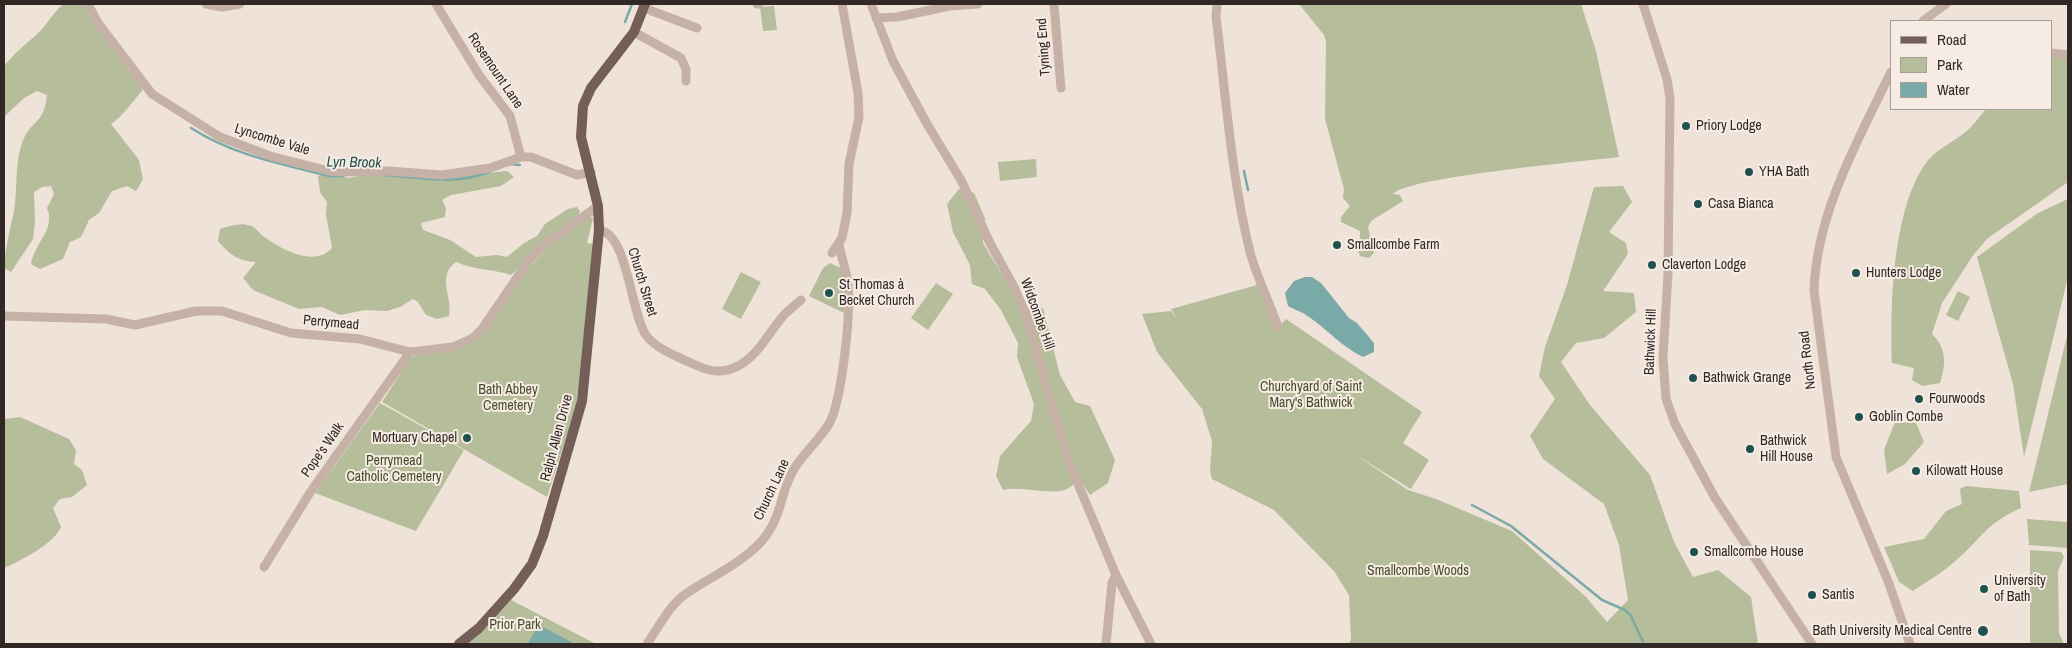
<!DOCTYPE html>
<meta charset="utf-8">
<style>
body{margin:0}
#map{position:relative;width:2072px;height:648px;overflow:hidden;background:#efe2d8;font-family:"Archivo Narrow",sans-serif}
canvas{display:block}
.frame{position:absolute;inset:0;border:5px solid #322926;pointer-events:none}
.legend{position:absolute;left:1890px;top:20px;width:162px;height:90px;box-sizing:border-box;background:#f7ece4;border:1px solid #a89e98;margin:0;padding:6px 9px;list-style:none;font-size:15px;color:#322926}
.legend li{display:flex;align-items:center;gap:10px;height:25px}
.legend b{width:25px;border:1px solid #a89e98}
</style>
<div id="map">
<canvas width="2072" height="648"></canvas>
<div class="frame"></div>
<ul class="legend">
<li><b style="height:6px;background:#735e58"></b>Road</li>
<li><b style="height:14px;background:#b5bd9a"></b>Park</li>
<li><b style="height:14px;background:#7aaaa7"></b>Water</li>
</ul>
</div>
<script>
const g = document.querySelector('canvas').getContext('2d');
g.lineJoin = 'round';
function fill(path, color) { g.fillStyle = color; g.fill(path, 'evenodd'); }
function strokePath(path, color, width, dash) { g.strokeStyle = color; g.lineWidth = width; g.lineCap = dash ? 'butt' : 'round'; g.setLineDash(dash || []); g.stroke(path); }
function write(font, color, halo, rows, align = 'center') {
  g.font = font + ' "Archivo Narrow",sans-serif'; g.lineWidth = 4; g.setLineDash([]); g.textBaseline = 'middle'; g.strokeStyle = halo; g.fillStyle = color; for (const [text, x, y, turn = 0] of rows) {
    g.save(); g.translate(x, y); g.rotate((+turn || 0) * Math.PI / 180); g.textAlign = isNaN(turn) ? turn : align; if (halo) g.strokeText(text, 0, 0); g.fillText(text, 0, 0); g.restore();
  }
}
const green = new Path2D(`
 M63,4H85L141,82L142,91C130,104 125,114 111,124L139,160L143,179L136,191L127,186L112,191L99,213L89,220L81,237L70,242L63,259L40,269L31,264C35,241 56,230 47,208L54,194L51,186L42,187L34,192L35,222L33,239L11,272L4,268C5,248 10,231 14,211C18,187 14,161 24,138C33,119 44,124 47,95L37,91L24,98L4,117V66C14,54 23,46 35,36C45,28 52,14 63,4Z
 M1299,4H1581L1596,51L1619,157C1586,161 1407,177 1393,194L1400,195L1403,201L1371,221L1368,227L1374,253L1369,258L1360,256L1356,244L1360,239V231L1341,222V217L1350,206L1343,198L1344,189L1325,119L1326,41L1324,35Z
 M774,6L777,30L763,31L760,7Z
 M2051,56L2068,57V182L1988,238L1974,254L1942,303L1932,334C1947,348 1946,365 1940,383L1922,386L1912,380L1914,368L1892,363C1890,306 1892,205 1929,159C1940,147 1957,140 1969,129C1975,123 1981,115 1986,109H2051Z
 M1036,159L1037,177L1000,181L998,162Z
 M507,171L514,177L501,186L451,195L442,200L446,208L445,217L421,223L423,230L450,240L476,257L497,255L507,257L524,243L537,236L545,224L568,209L577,207L580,211L578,216L511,275C492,269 474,270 456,262C436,276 453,297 449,316L437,319L426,315L418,302L413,299L400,307L387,311L365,310L340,315L322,307L299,309L253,290L243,278L256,262C238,261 230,255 218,241L220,229C230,226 241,222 251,226C255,227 259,233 263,236C281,249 314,268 332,248L326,215L327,202L320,192L318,176L327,173L349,178L369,174H473Z
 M1623,186L1632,202L1609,232L1626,243L1628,254L1603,291L1634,293L1636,312L1604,338L1576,343L1561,362L1590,405L1650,475L1674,542L1693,577L1718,570L1751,597L1758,644H1349L1351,639L1349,595L1334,571L1274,510L1212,479L1210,471L1212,441L1202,409L1157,352L1142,314L1171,311L1178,320L1171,309L1257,285L1274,327H1278L1286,319L1422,412L1403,443L1429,460L1411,489L1354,454L1408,490L1436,499L1512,531L1586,597L1607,622L1628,600L1619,545L1604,504L1543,459L1530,436L1555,399L1539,376L1545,347L1567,285L1594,187Z
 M959,189L974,193L985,218L983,243L1023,310L1043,308L1060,375L1075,402L1090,406L1115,460L1108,483L1090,495L1080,480C1076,482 1071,487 1067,489C1049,496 1022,485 1003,490L996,476L1000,456L1031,421L1034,404L1017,357L1018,343L1001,310L985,289L972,284L970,265L953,232L947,204Z
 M2068,199V277L2024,457L2013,384L1977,257L2038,213Z
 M589,217L593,218L587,243L594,244L576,407L547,497L382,402L411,357H414L416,353L469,344L532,264L550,246Z
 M830,263L843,269L844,313L809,296L823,268Z
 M741,272L761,282L741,319L722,309Z
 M936,283L953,294L928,330L911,318Z
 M1958,291L1970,297L1958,321L1946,315Z
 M2068,332V484L2029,492Z
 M380,403L464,450L416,531L315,493Z
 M20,417L69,439L76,450L74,464L82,470L87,485L72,497L60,499L53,508L61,527C55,543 20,561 4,568V419Z
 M1895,422L1916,423L1924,442L1905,464L1887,474L1884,450Z
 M1966,486L2019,491L2021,508C1984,524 1982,539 1954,562C1942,573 1926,582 1913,591L1899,582L1884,547L1924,539L1946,511L1962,504L1960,489Z
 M2027,519L2068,522V548L2029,545Z
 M2030,550L2061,552L2064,557L2058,571L2059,633L2064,644H2030Z
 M511,600L596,644H467L486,628Z`);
const water = new Path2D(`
 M1305,277H1312L1321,283L1349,318L1357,323L1374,343V352L1363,357C1342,347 1328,330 1309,317C1303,312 1295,310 1288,306L1285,293L1294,281Z
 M541,626L575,644H528L536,629Z`);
const stream = new Path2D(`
 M625,22L632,4
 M191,128C233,155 281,164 329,176H343
 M510,164L520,165
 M1244,171L1248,190
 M384,175C421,177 453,186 489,172
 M1472,505L1511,526L1602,600L1625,610L1631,616L1644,644`);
const minor = new Path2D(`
 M88,4L98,23L152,94L220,137L270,156L329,171L344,172L389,171L442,175L490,168L521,157H531L577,175L591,172
 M206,4L222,7L240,4
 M436,4L479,75L510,116L521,157
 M757,4H759
 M871,4L893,61L927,124L961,180L990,243L1015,289L1025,312L1068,460L1116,575L1151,644
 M1054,4L1061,88
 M1217,4L1216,17C1226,95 1231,176 1250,252C1257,278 1269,301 1278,327
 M1643,4L1667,79L1670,98L1668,274L1663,358L1666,399L1675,424L1715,498L1812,644
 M644,8L697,28
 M876,18L897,17L950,6L978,4
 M1923,21L1946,4
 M634,32L681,58L686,69V81
 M2051,53L2068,55
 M1891,72C1858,140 1816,214 1814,291L1836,457L1888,581L1910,644
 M599,230C628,233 631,315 646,335C656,349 676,356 691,363C708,371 721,375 738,366C758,356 769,332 784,315C789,310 795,305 801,300
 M832,253L842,238L847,213L849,164L859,117L858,93L842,4
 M4,316L106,319L135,325L196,311H222L291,333L360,339L410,352L453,347L473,338L482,329L529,260L547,243L598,206
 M264,567L311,491L410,352
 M647,644C659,627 669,605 687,593C711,577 738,565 759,544C783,519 779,494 794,469C804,453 819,440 829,424C842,401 851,313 848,285C847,271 841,258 839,244
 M1106,644L1112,583L1116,575`);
const major = new Path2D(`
 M459,644L479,628L514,589L532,564L543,536L582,401L599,230L598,206L581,137L583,106L591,88L634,32L645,4`);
const markers = [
 [1686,126,5,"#1f514f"],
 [1749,172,5,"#1f514f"],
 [1698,204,5,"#1f514f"],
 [1337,245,5,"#1f514f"],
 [1652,265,5,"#1f514f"],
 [1856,273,5,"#1f514f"],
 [829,293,5,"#1f514f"],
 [1693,378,5,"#1f514f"],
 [1919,399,5,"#1f514f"],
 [1859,417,5,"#1f514f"],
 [467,438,5,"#1f514f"],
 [1750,449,5,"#1f514f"],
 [1916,471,5,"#1f514f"],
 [1694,552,5,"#1f514f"],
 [1984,589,5,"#1f514f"],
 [1812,595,5,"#1f514f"],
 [1983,631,6,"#1f514f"]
];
const streetNames = [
 ["Tyning End",1044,47,-94],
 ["Rosemount Lane",495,71,56],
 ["Lyncombe Vale",272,140,17],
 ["Church Street",642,282,73],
 ["Widcombe Hill",1037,314,70],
 ["Perrymead",331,323,5],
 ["Bathwick Hill",1651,342,-88],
 ["North Road",1808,360,-97],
 ["Ralph Allen Drive",557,438,-75],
 ["Pope's Walk",323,450,-55],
 ["Church Lane",772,490,-65]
];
const poiNames = [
 ["Priory Lodge",1696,126],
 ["YHA Bath",1759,172],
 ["Casa Bianca",1708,204],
 ["Smallcombe Farm",1347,245],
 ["Claverton Lodge",1662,265],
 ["Hunters Lodge",1866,273],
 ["St Thomas à",839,285],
 ["Becket Church",839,301],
 ["Bathwick Grange",1703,378],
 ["Fourwoods",1929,399],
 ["Goblin Combe",1869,417],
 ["Mortuary Chapel",457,438,"right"],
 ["Bathwick",1760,441],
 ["Hill House",1760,457],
 ["Kilowatt House",1926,471],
 ["Smallcombe House",1704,552],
 ["University",1994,581],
 ["of Bath",1994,597],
 ["Santis",1822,595],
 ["Bath University Medical Centre",1972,631,"right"]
];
const parkNames = [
 ["Churchyard of Saint",1311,387],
 ["Mary's Bathwick",1311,403],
 ["Bath Abbey",508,390],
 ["Cemetery",508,406],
 ["Perrymead",394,461],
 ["Catholic Cemetery",394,477],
 ["Smallcombe Woods",1418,571],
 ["Prior Park",515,625]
];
const waterNames = [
 ["Lyn Brook",354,163,1]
];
fill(green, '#b5bd9a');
fill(water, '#7aaaa7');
strokePath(stream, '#7aaaa7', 2.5);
strokePath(minor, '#c6b1a6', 9);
strokePath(major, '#735e58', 10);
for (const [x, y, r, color] of markers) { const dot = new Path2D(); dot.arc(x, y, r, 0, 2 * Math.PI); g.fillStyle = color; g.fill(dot); strokePath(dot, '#f7ece4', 2); }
write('14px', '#322926', '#f7ece4', streetNames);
write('14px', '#322926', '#f7ece4', poiNames, 'left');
write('14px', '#464f2c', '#f7ece4', parkNames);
write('italic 15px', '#1f514f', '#f7ece4', waterNames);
</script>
